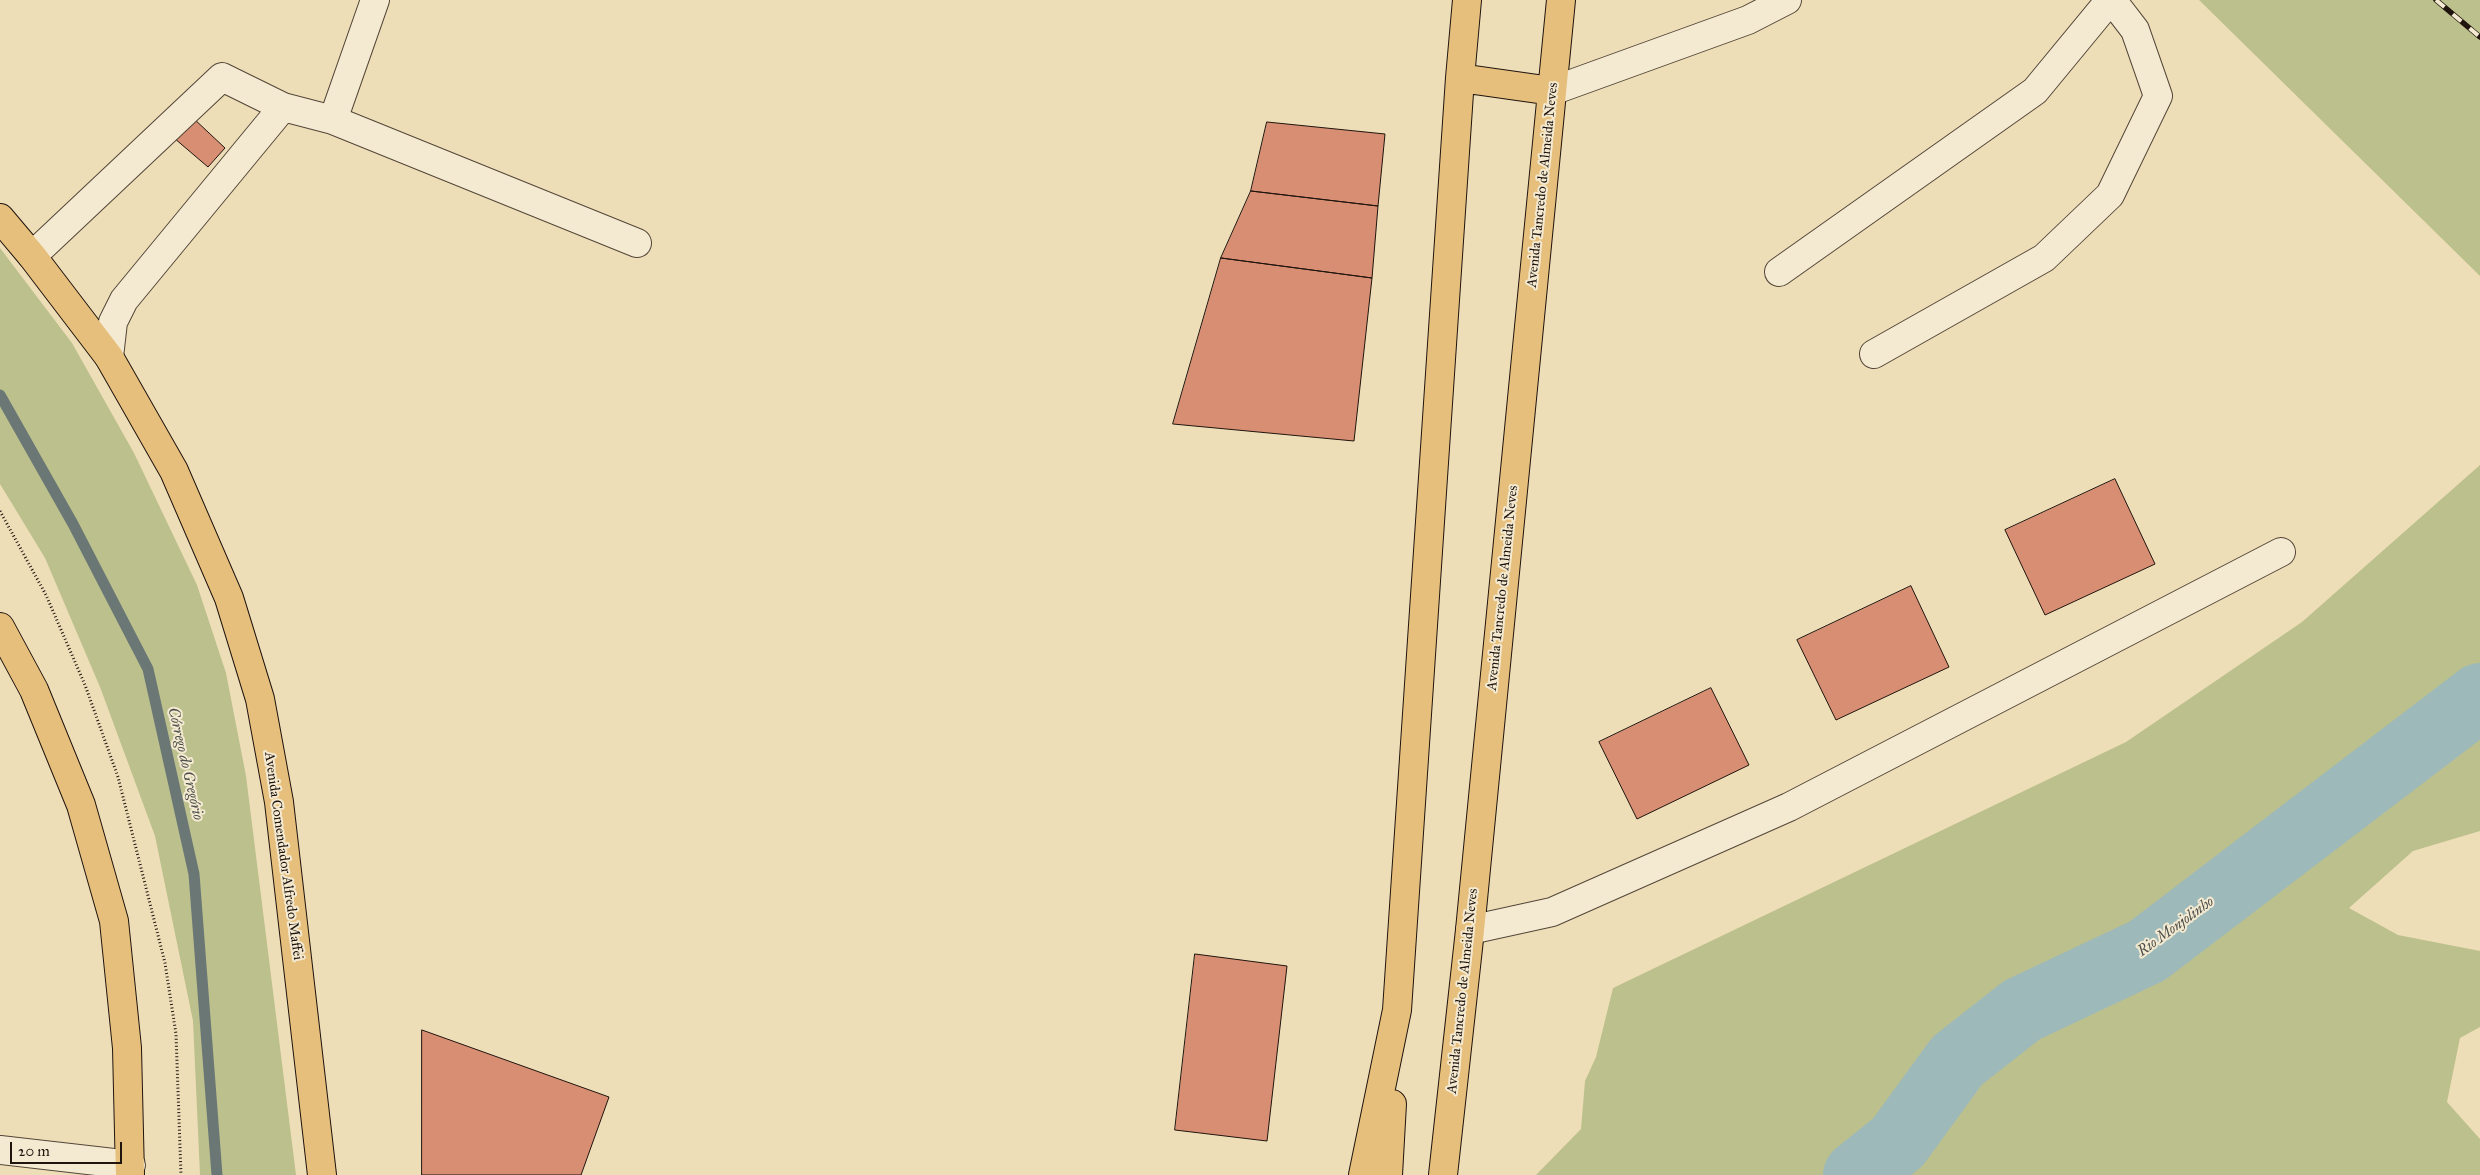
<!DOCTYPE html>
<meta charset="utf-8">
<style>
body{margin:0}
#map{position:relative;width:2480px;height:1175px;overflow:hidden;background:#eedeb8;font-family:"IM FELL Great Primer",serif}
canvas{display:block}
.scale{position:absolute;left:10px;top:1142px;width:112px;height:22px;box-sizing:border-box;border:2px solid #1f140e;border-top:0;padding-left:6px;font-size:15px;line-height:18px;white-space:nowrap;color:#1f140e;-webkit-text-stroke:4px #f4ead1;paint-order:stroke}
</style>
<div id="map">
<canvas width="2480" height="1175"></canvas>
<div class="scale">20 m</div>
</div>
<script>
const g = document.querySelector('canvas').getContext('2d');
g.lineJoin = 'round';
function fill(path, color) { g.fillStyle = color; g.fill(path, 'evenodd'); }
function strokePath(path, color, width, dash) { g.strokeStyle = color; g.lineWidth = width; g.lineCap = dash ? 'butt' : 'round'; g.setLineDash(dash || []); g.stroke(path); }
function write(font, color, halo, rows, align = 'center') {
  g.font = font + ' "IM FELL Great Primer",serif'; g.lineWidth = 4; g.setLineDash([]); g.textBaseline = 'middle'; g.strokeStyle = halo; g.fillStyle = color; for (const [text, x, y, turn = 0] of rows) {
    g.save(); g.translate(x, y); g.rotate((+turn || 0) * Math.PI / 180); g.textAlign = isNaN(turn) ? turn : align; if (halo) g.strokeText(text, 0, 0); g.fillText(text, 0, 0); g.restore();
  }
}
const green = new Path2D(`
 M2199,0H2480V276Z
 M0,248L72,343L134,453L197,585L226,673L246,776L296,1175H200L193,1021L155,836L100,687L45,558L0,484Z
 M2480,465V831L2413,851L2349,908L2398,935L2480,951V1027L2460,1038L2447,1102L2480,1139V1175H1536L1581,1129L1585,1081L1596,1057L1613,988L2126,742L2302,622Z`);
const stream = new Path2D(`
 M0,395L73,524L148,669L194,874L217,1175`);
const river = new Path2D(`
 M1857,1175L1898,1142L1957,1061L2022,1010L2147,951L2480,697`);
const building = new Path2D(`
 M192,117L225,148L208,167L174,138Z
 M1267,122L1385,134L1378,206L1251,191Z
 M1251,191L1378,206L1372,278L1221,258Z
 M1221,258L1372,278L1354,441L1173,424Z
 M2115,479L2155,564L2045,615L2005,530Z
 M1911,586L1949,667L1836,720L1797,640Z
 M1711,688L1749,765L1637,819L1599,742Z
 M1195,954L1287,966L1267,1141L1175,1130Z
 M422,1030L609,1097L581,1175H422Z`);
const path = new Path2D(`
 M0,511L46,595L85,685L118,777L165,963L176,1034L181,1175`);
const minor = new Path2D(`
 M1552,91L1748,20L1787,0
 M333,120L375,0
 M32,256L222,77L283,107L333,120L637,243
 M1779,272L2035,91L2110,0
 M1874,354L2044,258L2110,195L2158,96L2135,30L2112,0
 M109,357L113,322L124,300L283,107
 M1470,930L1552,912L1789,807L2281,552
 M0,1150L131,1165`);
const primary = new Path2D(`
 M1460,78L1552,91
 M0,218L32,256L109,357L174,471L229,598L260,699L279,802L322,1175
 M0,627L34,690L81,805L114,921L127,1048L130,1175
 M1363,1175L1397,1010L1460,78L1467,0
 M1388,1175L1392,1104
 M1443,1175L1470,930L1561,0`);
const rail = new Path2D(`
 M2436,0L2480,37`);
const streetNames = [
 ["Avenida Tancredo de Almeida Neves",1543,185,-84],
 ["Avenida Tancredo de Almeida Neves",1503,588,-84],
 ["Avenida Comendador Alfredo Maffei",283,856,82],
 ["Avenida Tancredo de Almeida Neves",1463,991,-84]
];
const waterNames = [
 ["Córrego do Gregório",185,764,77],
 ["Rio Monjolinho",2176,927,-36]
];
fill(green, '#bcc08d');
strokePath(stream, '#6b7775', 11);
strokePath(river, '#9eb9b9', 68);
fill(building, '#d88e72');
strokePath(building, '#1f140e', 1);
strokePath(minor, '#534638', 30);
strokePath(primary, '#1f140e', 30);
strokePath(path, '#1f140e', 3, [1, 2.5]);
strokePath(minor, '#f4ead1', 28);
strokePath(primary, '#e7bf7c', 28);
strokePath(rail, '#1f140e', 5.5);
strokePath(rail, '#f4ead1', 4, [11]);
write('14px', '#1f140e', '#f4ead1', streetNames);
write('italic 15px', '#4b4e4a', '#f4ead1', waterNames);
</script>
